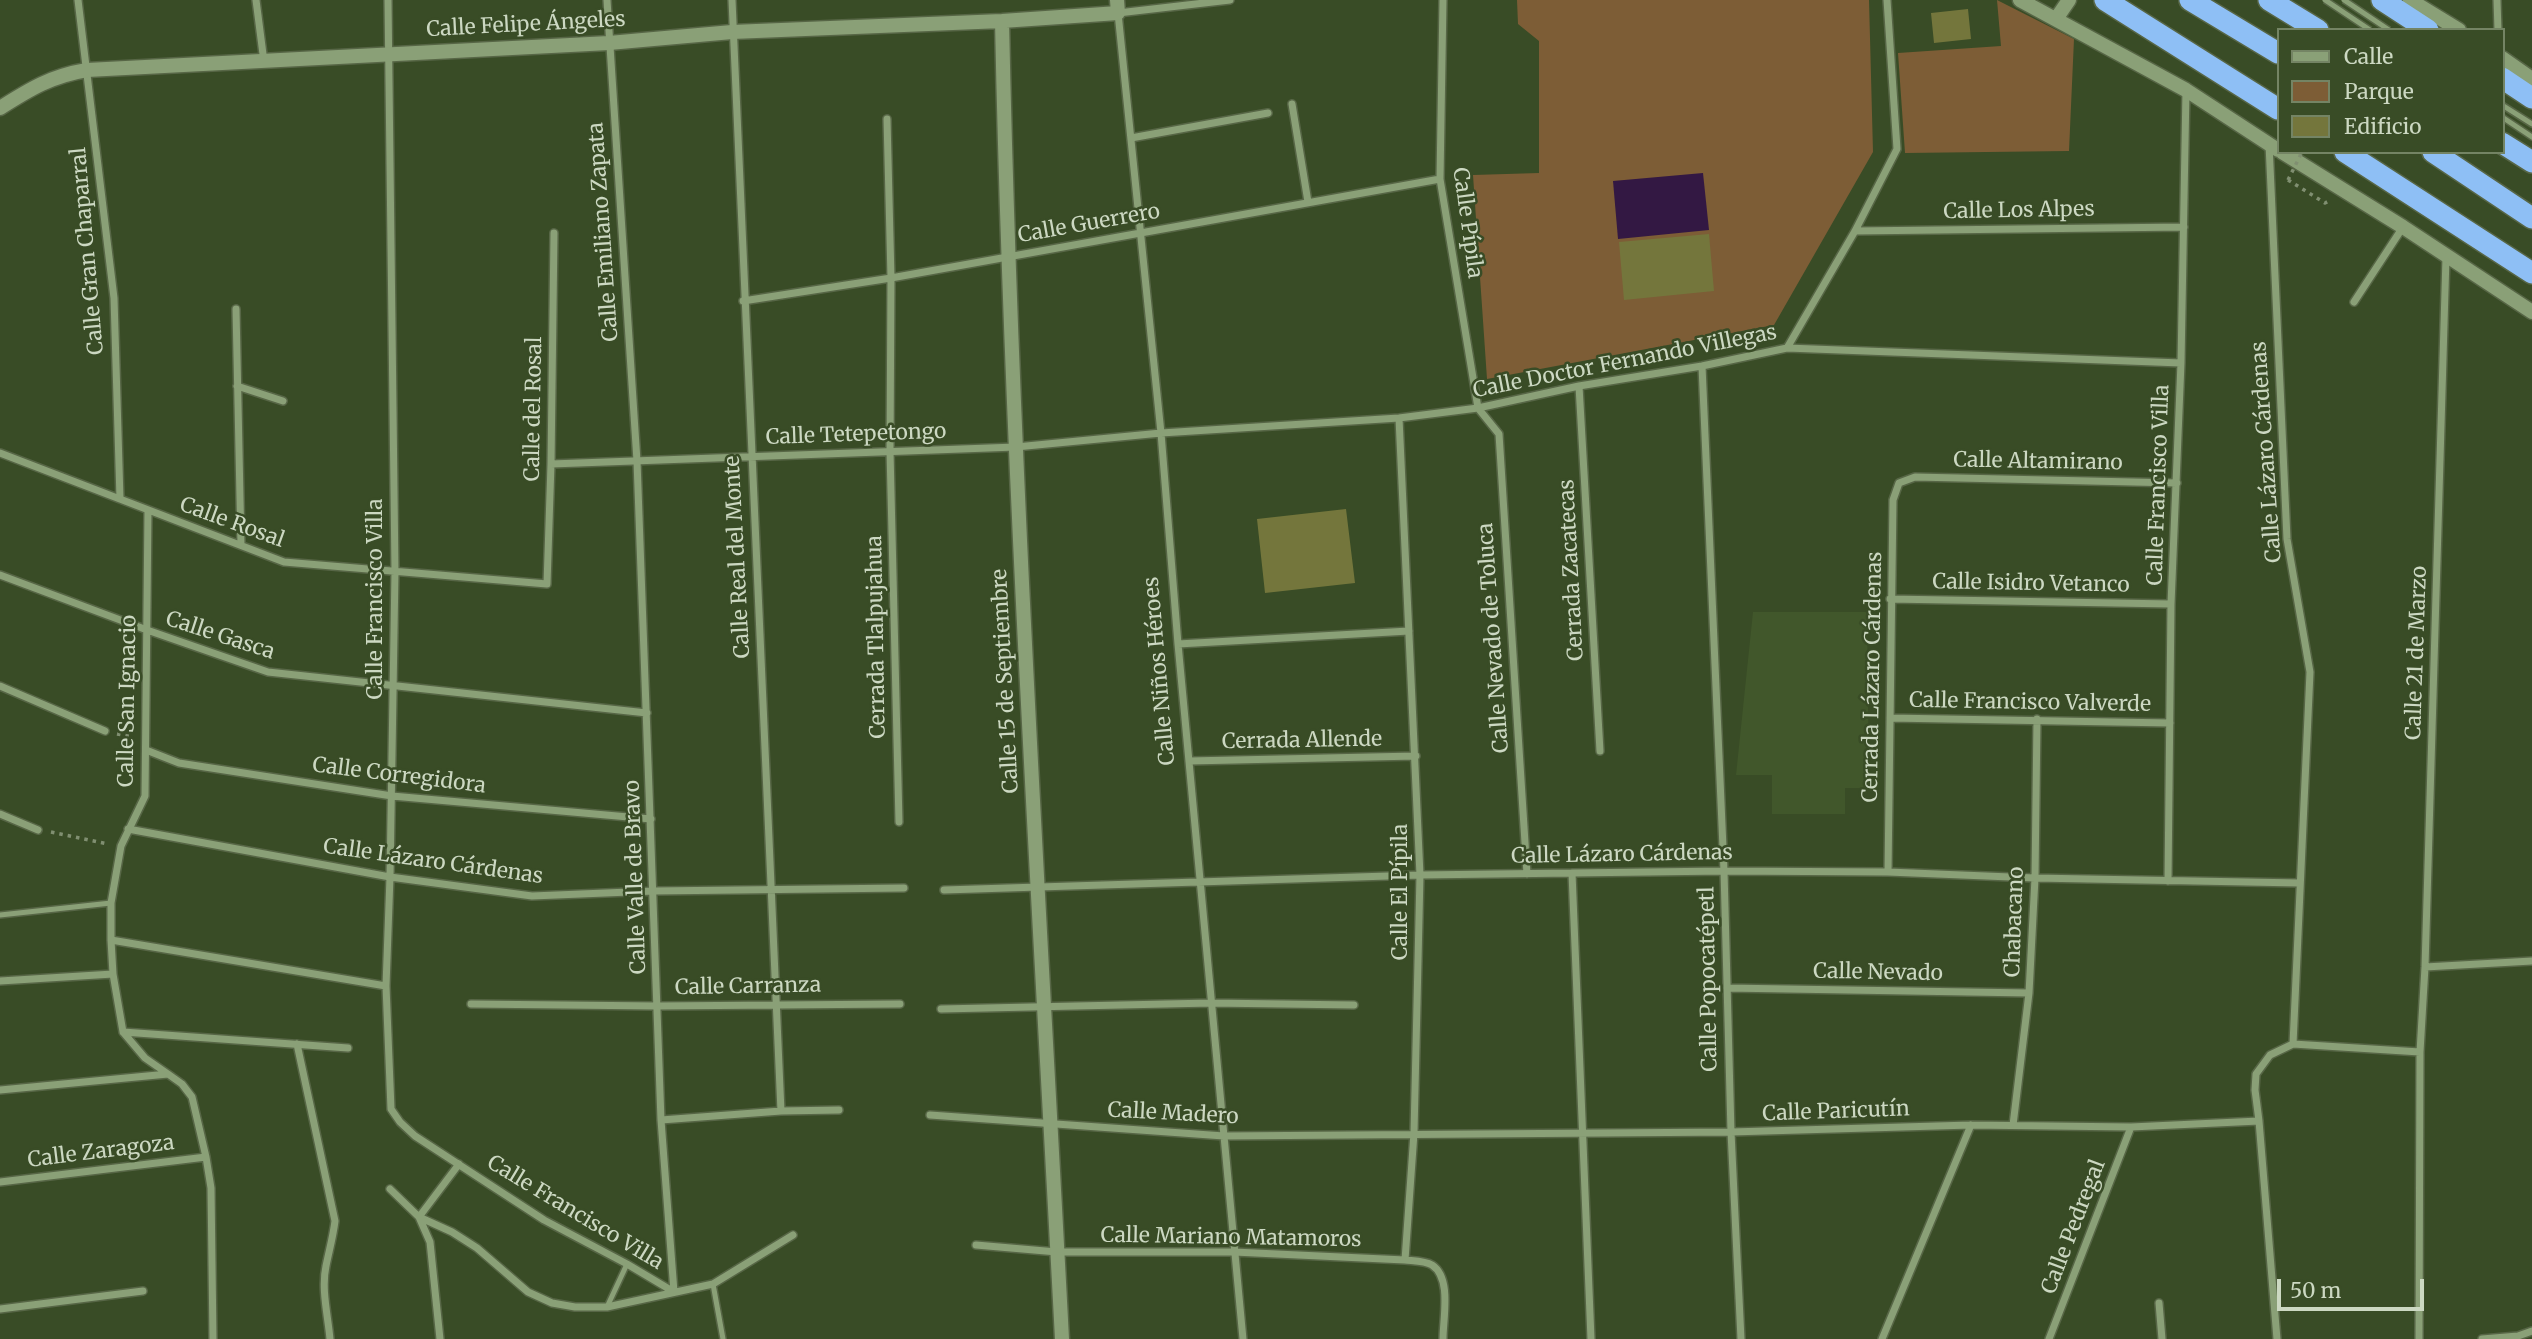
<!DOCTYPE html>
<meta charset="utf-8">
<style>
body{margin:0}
#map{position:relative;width:2532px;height:1339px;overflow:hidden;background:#394c26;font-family:Merriweather,serif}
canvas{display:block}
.legend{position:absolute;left:2277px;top:28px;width:228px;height:126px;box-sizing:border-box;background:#394c26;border:2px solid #748464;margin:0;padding:9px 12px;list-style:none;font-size:21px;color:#ccd8c2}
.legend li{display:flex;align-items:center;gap:14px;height:35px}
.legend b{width:35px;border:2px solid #748464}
.scale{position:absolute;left:2277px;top:1279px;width:147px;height:32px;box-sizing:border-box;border:4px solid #ccd8c2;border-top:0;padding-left:9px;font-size:21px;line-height:24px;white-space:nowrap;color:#ccd8c2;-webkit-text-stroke:5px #394c26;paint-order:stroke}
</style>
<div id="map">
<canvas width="2532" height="1339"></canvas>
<ul class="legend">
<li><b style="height:9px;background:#8aa077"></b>Calle</li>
<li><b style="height:19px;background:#7d5d36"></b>Parque</li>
<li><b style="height:19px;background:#74763c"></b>Edificio</li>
</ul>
<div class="scale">50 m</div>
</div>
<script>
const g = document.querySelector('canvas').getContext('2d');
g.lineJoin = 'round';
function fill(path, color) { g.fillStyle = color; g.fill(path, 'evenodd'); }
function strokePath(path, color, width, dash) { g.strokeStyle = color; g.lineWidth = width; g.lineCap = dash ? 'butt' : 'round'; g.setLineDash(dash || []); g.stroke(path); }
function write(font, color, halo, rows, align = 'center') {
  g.font = font + ' Merriweather,serif'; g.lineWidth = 5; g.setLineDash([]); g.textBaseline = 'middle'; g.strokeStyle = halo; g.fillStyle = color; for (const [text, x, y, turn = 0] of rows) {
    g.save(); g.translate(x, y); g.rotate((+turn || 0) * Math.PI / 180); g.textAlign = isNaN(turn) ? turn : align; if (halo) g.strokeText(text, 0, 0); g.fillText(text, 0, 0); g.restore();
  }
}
const built = new Path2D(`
 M1753,612H1867L1869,788H1845V814H1772V775H1736Z`);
const green = new Path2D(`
 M1517,0H1869L1873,152L1774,325L1487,379L1473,175L1539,173V41L1518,24Z
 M1997,0L2074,39L2069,151L1905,153L1898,53L2001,46Z`);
const water = new Path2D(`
 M1703,173L1709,230L1618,239L1613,181Z`);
const building = new Path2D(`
 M1968,9L1971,39L1934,43L1931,13Z
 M1709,234L1714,291L1624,300L1619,242Z
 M1346,509L1355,583L1265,593L1257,519Z`);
const path = new Path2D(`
 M2288,180L2325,203L2329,201
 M117,734L133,737
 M51,832L108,844`);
const lane = new Path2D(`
 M2502,105L2532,124
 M2502,117L2532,137
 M0,915L111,903
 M713,1284L723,1339
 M607,1307L627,1264`);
const street = new Path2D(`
 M78,0L114,298L120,499
 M256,0L264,62
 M388,0L395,571L390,877L386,986L391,1109L400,1122L415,1136L544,1220L627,1264L674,1292
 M607,0L637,461L661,1120L674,1292
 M732,0L781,1111
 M1230,0L1118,13L1161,433L1178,644L1243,1339
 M1443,0L1440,179L1478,408L1499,434L1527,874
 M2497,0L2498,30
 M1292,104L1308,202
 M887,119L891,278L890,451L899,822
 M1131,138L1268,113
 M2269,144L2287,539L2310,672L2293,1044
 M1855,231L2184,227
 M743,301L891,278L1440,179
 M2354,302L2403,227
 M236,309L241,545
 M1787,348L1855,231L1897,149L1887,0
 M1702,366L1724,871L1731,1132L1741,1339
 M237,386L283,401
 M1579,386L1600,751
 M1399,418L1420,875L1414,1133L1405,1260C1413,1261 1425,1261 1432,1265C1452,1278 1443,1318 1443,1339
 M0,453L284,562L547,584L551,464L554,233
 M551,464L1016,447L1161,433L1399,418L1478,408L1579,386L1702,366L1787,348L2181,363
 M148,510L145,796L121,846L111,903V940L113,974L123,1032L145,1058L168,1074
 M0,575L147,630L268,672L647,713
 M1890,599L2171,604
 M1178,644L1409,631
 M0,686L105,731
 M1890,718L2170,723
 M146,750L179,763L392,796L651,819
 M1189,761L1416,756
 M0,814L38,830
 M128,829L390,877L532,896L654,891L904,888
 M1888,872L1893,500L1899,483L1915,477L2177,483
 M1572,873L1591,1339
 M2168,881L2171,604L2181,363L2186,90
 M944,890L1420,875L1724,871L1888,872L2035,878L2300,883
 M111,940L386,986
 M2425,967L2532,961
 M0,981L113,974
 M1727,988L2029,993
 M471,1004L657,1006L900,1004
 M941,1009L1211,1003L1354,1005
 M123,1032L348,1048
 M297,1044L335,1221C333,1237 329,1251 326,1266C321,1289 328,1316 330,1339
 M0,1090L168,1074L182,1084L192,1097L206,1157L211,1188L213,1339
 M930,1115L1224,1136L1731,1132L1971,1125L2131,1127L2259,1121
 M661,1120L781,1111L839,1110
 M2013,1125L2029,993L2035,878L2037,719
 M0,1182L206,1157
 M390,1189L419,1217L452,1232L477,1248L528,1292L552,1303L575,1307H607L713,1284L793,1235
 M419,1217L430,1242L440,1339
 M419,1217L459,1164
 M976,1245L1057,1252H1234L1405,1260
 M2159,1303L2162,1339
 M0,1309L143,1291
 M1882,1339L1971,1125
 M2049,1339L2131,1127
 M2277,1339L2259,1121L2255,1090L2256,1074L2270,1055L2293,1044L2420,1052
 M2419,1339L2420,1052L2425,967L2446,257
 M2482,1339L2518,1336L2532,1331`);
const secondary = new Path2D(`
 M2020,0L2186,90L2278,150
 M2410,0L2459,30
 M2056,19L2069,0
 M1002,21C1011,461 1039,900 1062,1339
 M2502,58L2532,79
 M0,108C30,89 51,76 87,70L609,43L732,32L1002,21L1118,13L1117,0
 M2282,152L2403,227L2532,312`);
const highway = new Path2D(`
 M2105,0L2278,109
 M2190,0L2278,53
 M2269,0L2318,30
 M2382,0L2428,30
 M2502,78L2532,98
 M2502,143L2532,162
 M2345,152L2532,273
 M2433,152L2532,218`);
const pathBridge = new Path2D(`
 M2288,180L2302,152`);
const laneBridge = new Path2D(`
 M2325,0L2370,30
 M2344,0L2389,30`);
const streetNames = [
 ["Calle Felipe Ángeles",526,25,-3],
 ["Calle Los Alpes",2019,211,-1],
 ["Calle Pípila",1467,223,82],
 ["Calle Guerrero",1089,224,-10],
 ["Calle Emiliano Zapata",604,232,-94],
 ["Calle Gran Chaparral",88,251,-95],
 ["Calle Doctor Fernando Villegas",1625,362,-11],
 ["Calle del Rosal",534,409,-89],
 ["Calle Tetepetongo",856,435,-2],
 ["Calle Lázaro Cárdenas",2267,452,-94],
 ["Calle Altamirano",2038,462,1],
 ["Calle Francisco Villa",2159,485,-88],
 ["Calle Rosal",232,523,20],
 ["Calle Real del Monte",738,557,-93],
 ["Cerrada Zacatecas",1572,570,-93],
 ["Calle Isidro Vetanco",2031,584,1],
 ["Calle Francisco Villa",376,599,-90],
 ["Calle Gasca",220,636,18],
 ["Cerrada Tlalpujahua",877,637,-91],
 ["Calle Nevado de Toluca",1494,638,-94],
 ["Calle 21 de Marzo",2417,653,-88],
 ["Calle Niños Héroes",1160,671,-95],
 ["Cerrada Lázaro Cárdenas",1873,677,-89],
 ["Calle 15 de Septiembre",1006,681,-93],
 ["Calle San Ignacio",128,701,-89],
 ["Calle Francisco Valverde",2030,703,1],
 ["Cerrada Allende",1302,741,-1],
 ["Calle Corregidora",399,776,7],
 ["Calle Lázaro Cárdenas",1622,855,-1],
 ["Calle Lázaro Cárdenas",433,862,8],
 ["Calle Valle de Bravo",636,877,-92],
 ["Calle El Pípila",1401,892,-90],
 ["Chabacano",2015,922,-88],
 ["Calle Nevado",1878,973,1],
 ["Calle Popocatépetl",1709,979,-91],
 ["Calle Carranza",748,987,-1],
 ["Calle Paricutín",1836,1112,-2],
 ["Calle Madero",1173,1114,3],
 ["Calle Zaragoza",101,1152,-7],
 ["Calle Francisco Villa",575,1213,31],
 ["Calle Pedregal",2074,1227,-69],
 ["Calle Mariano Matamoros",1231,1238,1]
];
fill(built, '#41572b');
fill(green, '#7d5d36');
fill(water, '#331843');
fill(building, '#74763c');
strokePath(lane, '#576646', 8);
strokePath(street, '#576646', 10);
strokePath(secondary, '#576646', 17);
strokePath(highway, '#576646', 24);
strokePath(path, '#808f71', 3.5, [3.5, 5]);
strokePath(lane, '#8aa077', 5);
strokePath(street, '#8aa077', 7);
strokePath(secondary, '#8aa077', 14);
strokePath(highway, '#8ebff5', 21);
strokePath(laneBridge, '#576646', 8, []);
strokePath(pathBridge, '#808f71', 3.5, [3.5, 5]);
strokePath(laneBridge, '#8aa077', 5);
write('21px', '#ccd8c2', '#394c26', streetNames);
</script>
